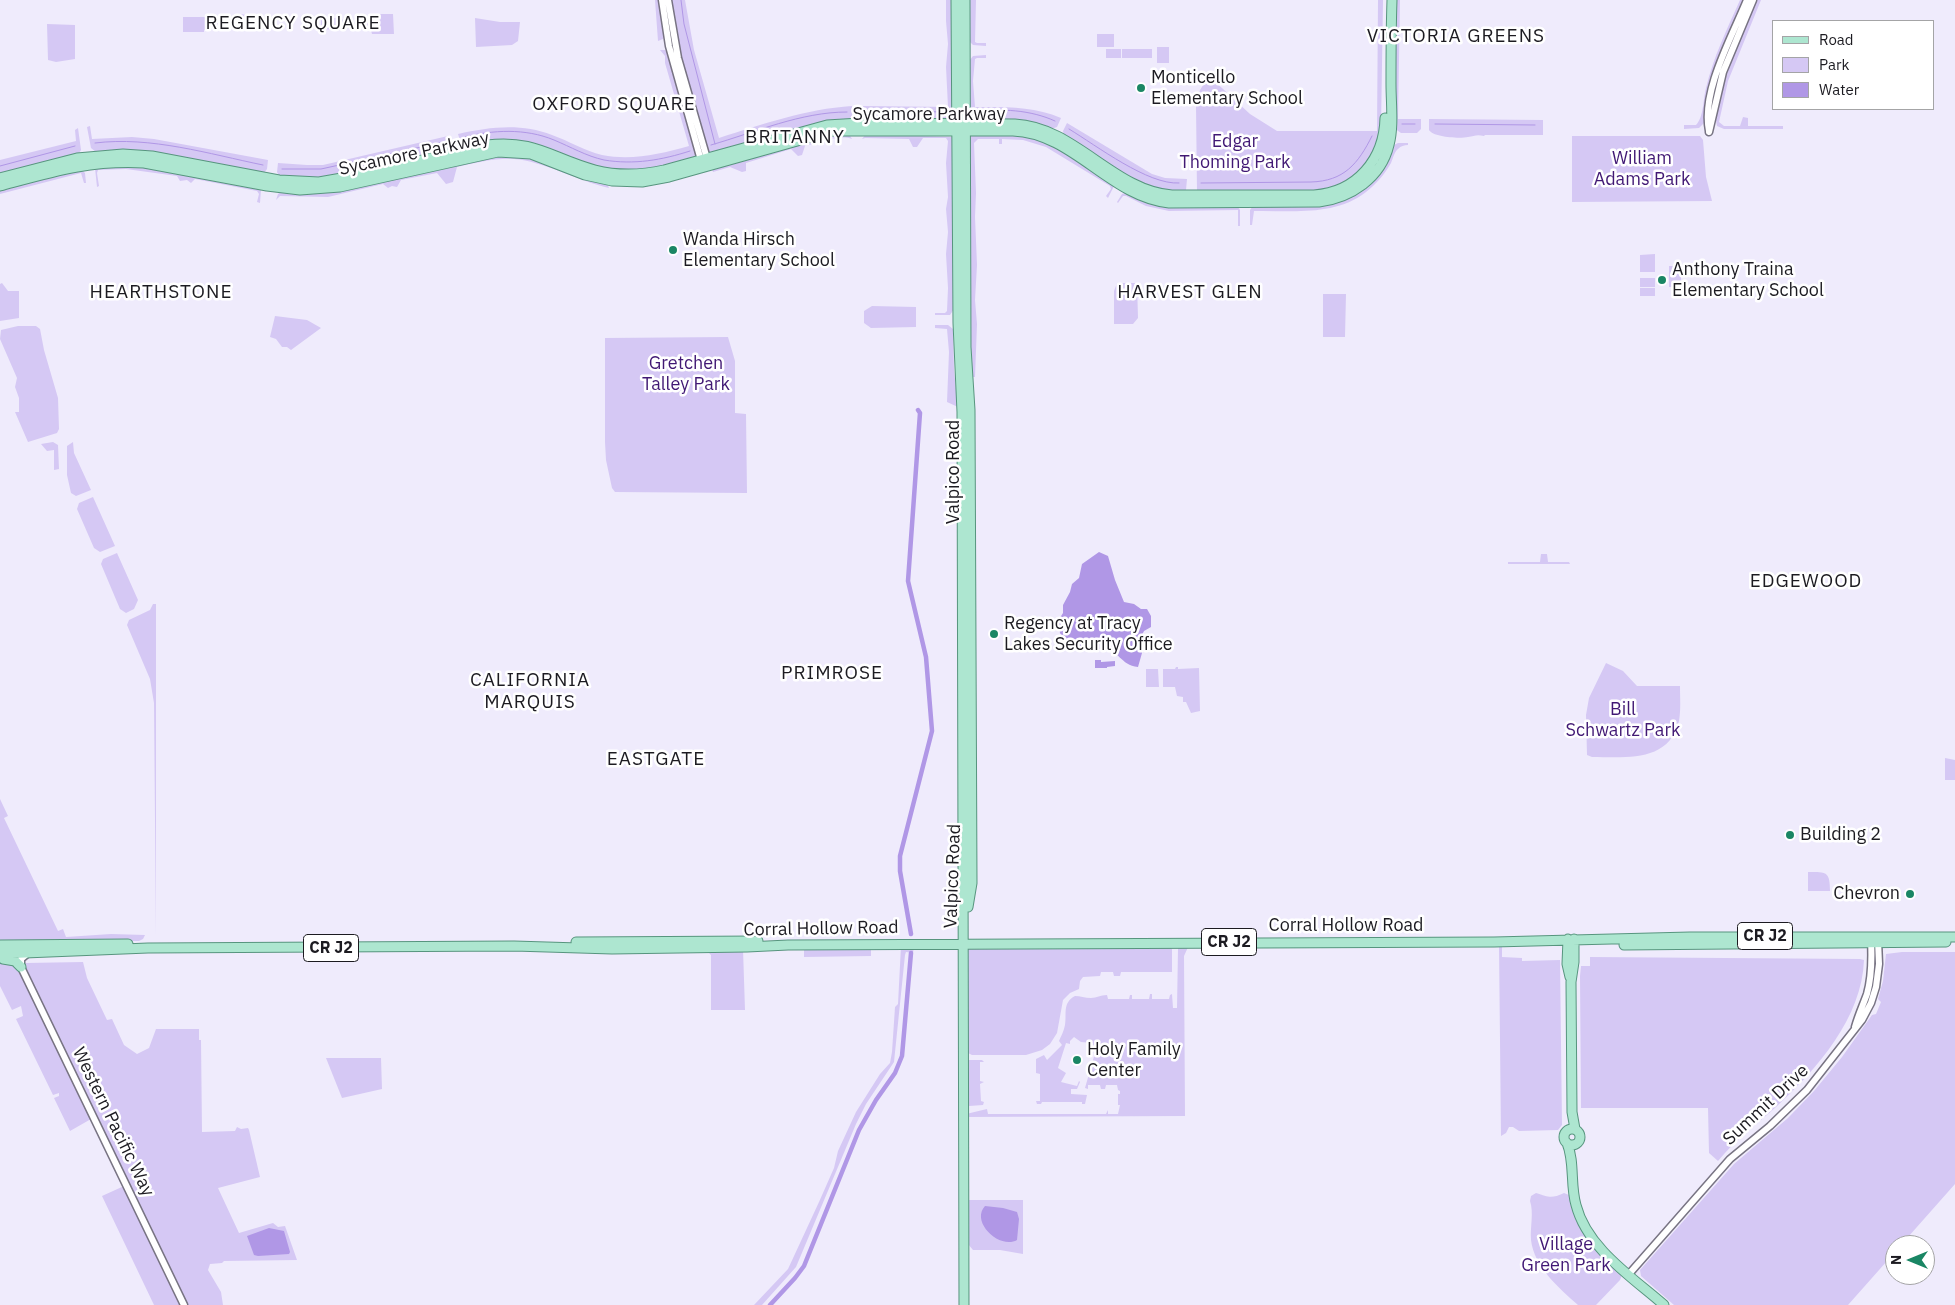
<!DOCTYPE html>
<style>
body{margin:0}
#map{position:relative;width:1955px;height:1305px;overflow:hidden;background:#efebfc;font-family:"IBM Plex Sans",sans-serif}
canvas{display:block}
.legend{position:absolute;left:1772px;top:20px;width:162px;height:90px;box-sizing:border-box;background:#fff;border:1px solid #a4a4a6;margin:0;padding:6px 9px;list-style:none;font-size:15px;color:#1c1b21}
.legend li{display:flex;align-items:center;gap:10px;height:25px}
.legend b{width:25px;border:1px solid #a4a4a6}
.north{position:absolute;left:1885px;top:1235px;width:50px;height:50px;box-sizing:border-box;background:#fff;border:1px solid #a4a4a6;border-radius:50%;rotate:270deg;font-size:14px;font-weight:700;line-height:20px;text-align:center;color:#1c1b21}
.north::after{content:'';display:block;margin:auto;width:18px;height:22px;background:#1a8664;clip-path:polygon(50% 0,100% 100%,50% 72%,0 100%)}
</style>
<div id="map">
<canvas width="1955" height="1305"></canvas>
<ul class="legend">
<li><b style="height:6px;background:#ade6d0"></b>Road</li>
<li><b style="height:14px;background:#d5c8f4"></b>Park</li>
<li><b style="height:14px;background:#b097e6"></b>Water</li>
</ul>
<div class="north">N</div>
</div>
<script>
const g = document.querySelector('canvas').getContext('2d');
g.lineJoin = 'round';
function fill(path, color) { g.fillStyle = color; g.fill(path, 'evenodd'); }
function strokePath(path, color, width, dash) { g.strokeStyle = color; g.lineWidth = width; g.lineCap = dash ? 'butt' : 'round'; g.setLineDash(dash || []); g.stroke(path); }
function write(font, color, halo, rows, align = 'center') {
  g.font = font + ' "IBM Plex Sans",sans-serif'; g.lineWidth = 5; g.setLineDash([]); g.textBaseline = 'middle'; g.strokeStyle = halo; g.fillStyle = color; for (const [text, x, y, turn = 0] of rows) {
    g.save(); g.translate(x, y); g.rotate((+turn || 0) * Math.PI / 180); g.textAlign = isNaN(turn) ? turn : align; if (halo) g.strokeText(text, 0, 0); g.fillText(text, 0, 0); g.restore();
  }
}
const green = new Path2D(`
 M655,0H660L665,35L663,39L658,41Z
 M671,0H685L694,50L719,138C763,124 806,109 852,106V117L848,120L710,153L707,149L682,59Z
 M946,0H952V118L949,120L865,119L862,114V106L948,107L946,67L948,44L946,21Z
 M969,0H976L975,42L977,43H986V46L973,45L969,41Z
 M1378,0H1383L1381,128L1374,154L1351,180L1325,191H1197L1196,106L1200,90L1209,76L1250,114L1277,131H1377Z
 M1395,0H1400L1398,119H1421V129L1417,133H1401L1394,128Z
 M1740,0H1744L1706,107L1704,123L1699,128L1684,129V125H1696C1704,117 1703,99 1706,88C1713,58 1727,29 1740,0Z
 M1756,0H1761L1728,81L1719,122L1724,126H1740L1743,117L1748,118V126H1783V129H1724L1717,126L1716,121C1721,78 1740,40 1756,0Z
 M234,14L256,15V25L232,26L229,22V18Z
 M372,14H393L394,34H372L371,30L353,25V23L372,18Z
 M183,17H204L220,20V23L204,30V32H183Z
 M325,18H341L344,21V27L340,30L321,29V19Z
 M475,18L500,22H520L518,41L512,45L476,47Z
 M47,24L75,25V59L56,62L48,60Z
 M1097,34H1114V47H1097Z
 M1157,47H1169V63H1157Z
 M1106,49H1121V58H1106Z
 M1122,49H1152V58H1122Z
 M660,50H665L669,54L696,154L695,158L661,168L621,171L590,165L547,148L464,147L461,144L458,134C490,127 521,123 552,135C569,141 585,151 602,155C632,161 660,154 689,146L665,63V56Z
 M986,55V58H977L975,59L973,81L975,107C1005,107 1033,106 1061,118L1057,127L1051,129L972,120L970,117L969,61L973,56Z
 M1429,119L1543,120V135H1485L1484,136C1477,134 1474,136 1468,137C1459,139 1433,137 1429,130Z
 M1067,123L1152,174L1165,178L1187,179L1186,190L1182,193L1142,185L1064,135L1063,131Z
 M90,126L92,139L132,137L154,139L268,160L267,169L264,173L96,152L91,148L87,127Z
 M78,128L81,150L78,155L0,175V160L76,141L75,130Z
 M836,134H849L852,139C839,134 819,143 805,146L802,155L798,156L791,149L746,163V171L742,172L730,167L713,172L711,167Z
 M866,134L952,137L954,309L950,315H935V313H945L947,311L948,288L946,254L948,232L946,209L948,197L946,163L948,141L946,138H923L917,147H913L909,139L865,138L862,139Z
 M972,135H1026L1052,145L1113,184L1114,186L1108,198L1106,196L1111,189L1110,186L1046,147L1023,140L1002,139V144H999V139H978L974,143L976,193L975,217L977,265L975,300L977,324L975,377H970L969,139Z
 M448,136L451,147L448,151L322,179L279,176L277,172L278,163L307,165H323Z
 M1572,136H1700L1703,140L1706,177L1712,201L1572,202Z
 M1398,143H1408V145C1404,145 1401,146 1398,149C1394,152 1393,159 1391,163C1385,174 1376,184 1366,192C1334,217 1291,210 1254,211L1252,225H1250V210L1253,206L1352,195L1392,146Z
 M521,155L607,184L609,188C578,181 543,161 514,159C494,158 476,163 457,167L453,182L446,184L437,173L401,180L397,187L392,186L388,188L383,184L328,197L280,196L276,200L278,194L282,191L482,157Z
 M135,165L261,189L260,203L257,202L259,194L257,191L195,179L191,183L187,180L180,181L177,176L126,169L98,170L97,173L99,186L97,187L95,168Z
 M82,170L85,173L86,183H84L81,173L0,194V189Z
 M1127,192L1238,207L1240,210V226H1238V210L1169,211L1146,206L1126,196H1123L1118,203L1117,202L1122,194Z
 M1655,254V272H1640V255Z
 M1669,266H1681V287H1669Z
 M1640,278H1655V287H1640Z
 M2,283L8,291H19V318L0,321V284Z
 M1117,283H1137L1138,318L1133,324H1114V291Z
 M1640,288H1655V296H1640Z
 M1323,294H1346L1345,337H1323Z
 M872,306L916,307V327L871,328L864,323V311Z
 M275,316L307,320L321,328L291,350L287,347H282L276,339L270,337Z
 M935,325H948L953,329L954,370L958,407L947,402L949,352L947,329L935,328Z
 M18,326H36L40,329L44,350L58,398L59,429L57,433L28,442L15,412H19V398L15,387L17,378L0,339L1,330Z
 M728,337L735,361V413L746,414L747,493L615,492L612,488L606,460L605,442V338Z
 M53,442L58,445L59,469L54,470V450L47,451L41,444Z
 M73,442L74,453L91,490L76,496L71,493L67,475V446Z
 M93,497L115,546L100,552L94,548L77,509L79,503Z
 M117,553L138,600L134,609L126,613L120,609L101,564L103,559Z
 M1541,554H1547L1548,562H1569L1570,564H1508V562H1540Z
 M153,604H156V936L154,703L150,679L127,625L129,620L150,610Z
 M1606,663L1623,671L1637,686H1680C1680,698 1681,710 1679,721C1669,763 1625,757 1592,757L1587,755L1586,715L1589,698Z
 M1176,667H1178V669L1199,668L1200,711L1191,713L1186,702H1183V697L1177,696L1175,687H1163V669H1175Z
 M1146,669H1158L1159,687H1146Z
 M1945,758L1955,760V780H1945Z
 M0,799L8,816L4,818L58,931L63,929L66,937L111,934L145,935L143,939L139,941L0,942Z
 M1808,872C1826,872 1830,871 1830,891H1808Z
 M1170,945L1172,949V972H1121L1120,976H1114L1113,972H1101L1100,976L1083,977L1080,981L1079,989L1070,993L1063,1000L1057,1033L1050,1044L1042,1050L1026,1055H972L966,1052V951L969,948Z
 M1180,945H1189L1184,956L1185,1116L966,1117V1114L987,1109L988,1114H1106L1108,1110V1114H1118L1120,1105H1118V1094H1120V1091L1118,1090L1117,1085H1106L1105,1089H1101L1100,1085H1088V1089L1085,1088L1095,1053L1092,1051L1094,1049L1093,1043L1081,1042L1074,1037L1070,1041V1044L1066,1043L1058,1068L1066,1073L1061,1082L1077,1086L1079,1081L1080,1082L1077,1089H1071V1094L1087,1095L1085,1104H1082V1102H1042L1041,1104H1037L1036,1101H1040V1074L1036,1073V1059L1044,1055L1047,1060L1062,1045L1059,1041C1061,1036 1064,1031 1065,1025C1067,1014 1062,1003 1075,996C1080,996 1085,998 1091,998C1097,998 1100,995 1107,995L1108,999H1129L1130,995H1132V999H1149L1150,994H1152V999H1169L1170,995L1172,994L1173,1008H1177L1178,949Z
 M1499,945H1502V957L1522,958V961L1560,960L1562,1125L1558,1130L1519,1131L1513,1127H1509L1506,1133L1501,1136Z
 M901,946H914L913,953L906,952L905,955L894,1062L866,1104L856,1124L796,1267L762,1305H754L788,1269L819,1202L834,1168L838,1151L856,1112L880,1074L890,1063L892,1052L895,1007L898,1004Z
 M804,947H871V956L804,957Z
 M743,949L745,1010H711V955L708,952Z
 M1902,952H1955V1184L1901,1245H1895V1252L1848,1305H1674L1641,1276L1640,1270L1734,1164L1788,1118L1814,1091L1842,1057L1872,1015L1876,1014L1881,1002L1878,999L1883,981L1886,954Z
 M1590,957L1860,959L1864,960C1862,1018 1817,1069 1776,1107C1756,1125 1735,1140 1718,1161L1709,1153L1708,1108H1581L1580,976L1581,966H1590Z
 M83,962L87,978L107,1020L112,1019L124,1045L137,1054L149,1048L156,1029H199V1040H201L202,1132L235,1131L237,1127L241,1129L248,1128L249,1130L260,1177L218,1188L239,1233L273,1223L278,1227L285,1226L297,1260L224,1261L222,1263L210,1264L208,1270L221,1292L223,1305H186L24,968L26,963Z
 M0,963H14L19,968L91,1119L70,1131L54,1098L59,1096V1093L53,1095L16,1019L23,1016L21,1006L12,1010L0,986Z
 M326,1058H381L382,1089L342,1098Z
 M969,1060H982L984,1062H980V1081L984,1082L980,1084L981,1101L984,1102L983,1105L969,1106L966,1103V1062Z
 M124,1186L181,1305H154L102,1196Z
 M1536,1193C1549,1197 1551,1199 1564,1193L1569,1195C1573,1203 1573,1213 1577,1221C1587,1244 1605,1258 1622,1275L1620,1280L1596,1305H1578C1559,1288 1534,1267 1531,1240C1530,1227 1534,1213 1530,1201L1531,1196Z
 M968,1200H1023V1254L1000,1250H973L968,1244Z`);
const water = new Path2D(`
 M1099,552L1108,556L1115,580L1124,602L1134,604L1141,609H1147L1151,616V627L1144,631L1140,639L1142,653L1138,667C1117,665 1119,642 1091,651L1086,648L1079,646L1074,640L1064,639L1060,633L1058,621L1063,613V605L1070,592L1072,584L1079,578L1082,564Z
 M1095,660H1101V662L1115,661V666L1107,667V668H1095Z
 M985,1206L1003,1208L1017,1212L1019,1219L1017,1240C1000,1250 970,1222 985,1206Z
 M269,1228L284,1231L290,1252L289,1254L258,1256L254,1255L247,1236Z`);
const stream = new Path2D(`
 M681,0L684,24L715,144
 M867,111L948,112
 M974,112C1001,108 1031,110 1055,121
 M1402,124H1415
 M1435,124L1535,125
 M1069,129C1097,146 1148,185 1179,183
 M464,137C493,130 525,128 554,140C571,147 586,156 604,160C634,165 662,160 690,151
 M95,143C151,136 209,154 263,165
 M711,145C756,132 801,112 847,112
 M0,166L75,146
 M282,169H321L444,142
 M1201,183L1311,182C1344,181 1358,164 1372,136`);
const canal = new Path2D(`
 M911,934L900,871V856L932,731L926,657L908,581L920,413L918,410
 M770,1305L795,1278L804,1266L859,1130L876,1100L895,1073L902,1056L911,953`);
const minor = new Path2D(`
 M662,0L669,46L702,164
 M668,0L678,58L708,162
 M1709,131C1701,91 1732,37 1747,0
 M1709,132L1723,72L1753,0
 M27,954L21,959V967L184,1305
 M1855,1027C1858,1016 1863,1005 1867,994C1872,976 1872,959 1871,940
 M1629,1274L1730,1159L1770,1126L1807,1090L1862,1020L1871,1003L1876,987L1879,964L1878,940`);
const major = new Path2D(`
 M956,0L958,323L962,412L964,1305
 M965,0L966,347L970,410L972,883L968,907
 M0,178L77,158L123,154L152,156L279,180L319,182L353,176L487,145C535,139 553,159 595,170C619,176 641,175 664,170L827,125L860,123L1015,124C1075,127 1114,191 1172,195H1314C1357,192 1384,159 1385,118
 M0,186C52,172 90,160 144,163L267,186L300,190L340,187L498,152L531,154L585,175L612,181L642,182L669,177L833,131H1013C1073,133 1110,197 1169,203L1319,202C1351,198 1381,178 1389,145C1394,126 1391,104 1391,84C1391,56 1391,28 1392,0
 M1568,939L1567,964L1570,977
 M1574,939V962L1571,982L1572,1112L1575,1129
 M576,942L758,941
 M0,945L128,944
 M1624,945L1946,942
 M0,954L148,948L514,946L612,949L747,947L788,945L1494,942L1690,937H1955
 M3,959L15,961L21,967
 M1564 1137a8 8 0 1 1 16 0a8 8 0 1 1-16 0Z
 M1567,1143C1575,1162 1570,1185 1576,1205C1587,1248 1632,1277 1664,1305`);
const markers = [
 [1141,88,5,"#1a8664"],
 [673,250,5,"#1a8664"],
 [1662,280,5,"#1a8664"],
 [994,634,5,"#1a8664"],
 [1790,835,5,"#1a8664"],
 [1910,894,5,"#1a8664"],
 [1077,1060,5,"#1a8664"]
];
const shields = [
 [1765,936,55],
 [1229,942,55],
 [331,948,55]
];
const shieldNames = [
 ["CR J2",1765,936],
 ["CR J2",1229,942],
 ["CR J2",331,948]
];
const poiNames = [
 ["Monticello",1151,78],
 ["Elementary School",1151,99],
 ["Wanda Hirsch",683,240],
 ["Elementary School",683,261],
 ["Anthony Traina",1672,270],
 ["Elementary School",1672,291],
 ["Regency at Tracy",1004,624],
 ["Lakes Security Office",1004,645],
 ["Building 2",1800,835],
 ["Chevron",1900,894,"right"],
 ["Holy Family",1087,1050],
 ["Center",1087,1071]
];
const streetNames = [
 ["Sycamore Parkway",929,115],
 ["Sycamore Parkway",414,154,-12],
 ["Valpico Road",954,472,-90],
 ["Valpico Road",953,876,-88],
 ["Corral Hollow Road",1346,926],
 ["Corral Hollow Road",821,929,-1],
 ["Summit Drive",1766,1105,-43],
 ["Western Pacific Way",113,1122,64]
];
const parkNames = [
 ["Edgar",1235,142],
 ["Thoming Park",1235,163],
 ["William",1642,159],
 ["Adams Park",1642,180],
 ["Gretchen",686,364],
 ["Talley Park",686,385],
 ["Bill",1623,710],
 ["Schwartz Park",1623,731],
 ["Village",1566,1245],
 ["Green Park",1566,1266]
];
const neighbourhoodNames = [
 ["REGENCY SQUARE",293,24],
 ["VICTORIA GREENS",1456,37],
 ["OXFORD SQUARE",614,105],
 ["BRITANNY",795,138],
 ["HEARTHSTONE",161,293],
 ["HARVEST GLEN",1190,293],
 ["EDGEWOOD",1806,582],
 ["PRIMROSE",832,674],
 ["CALIFORNIA",530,681],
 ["MARQUIS",530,703],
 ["EASTGATE",656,760]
];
fill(green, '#d5c8f4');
fill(water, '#b097e6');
strokePath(stream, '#b097e6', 1);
strokePath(canal, '#b097e6', 4.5);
strokePath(minor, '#787483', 9);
strokePath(major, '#57957e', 11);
strokePath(minor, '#fff', 6);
strokePath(major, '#ade6d0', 9);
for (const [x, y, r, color] of markers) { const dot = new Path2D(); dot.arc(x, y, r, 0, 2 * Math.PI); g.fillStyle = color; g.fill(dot); strokePath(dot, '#fff', 2); }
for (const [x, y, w] of shields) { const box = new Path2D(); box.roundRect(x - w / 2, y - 13.5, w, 27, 4); g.fillStyle = '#fff'; g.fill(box); strokePath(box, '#1c1b21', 1); }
write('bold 16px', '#1c1b21', null, shieldNames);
write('18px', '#1c1b21', '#fff', poiNames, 'left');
write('18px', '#1c1b21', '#fff', streetNames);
write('18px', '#411874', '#fff', parkNames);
g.letterSpacing = '1px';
write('19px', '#1c1b21', '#fff', neighbourhoodNames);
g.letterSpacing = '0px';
</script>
